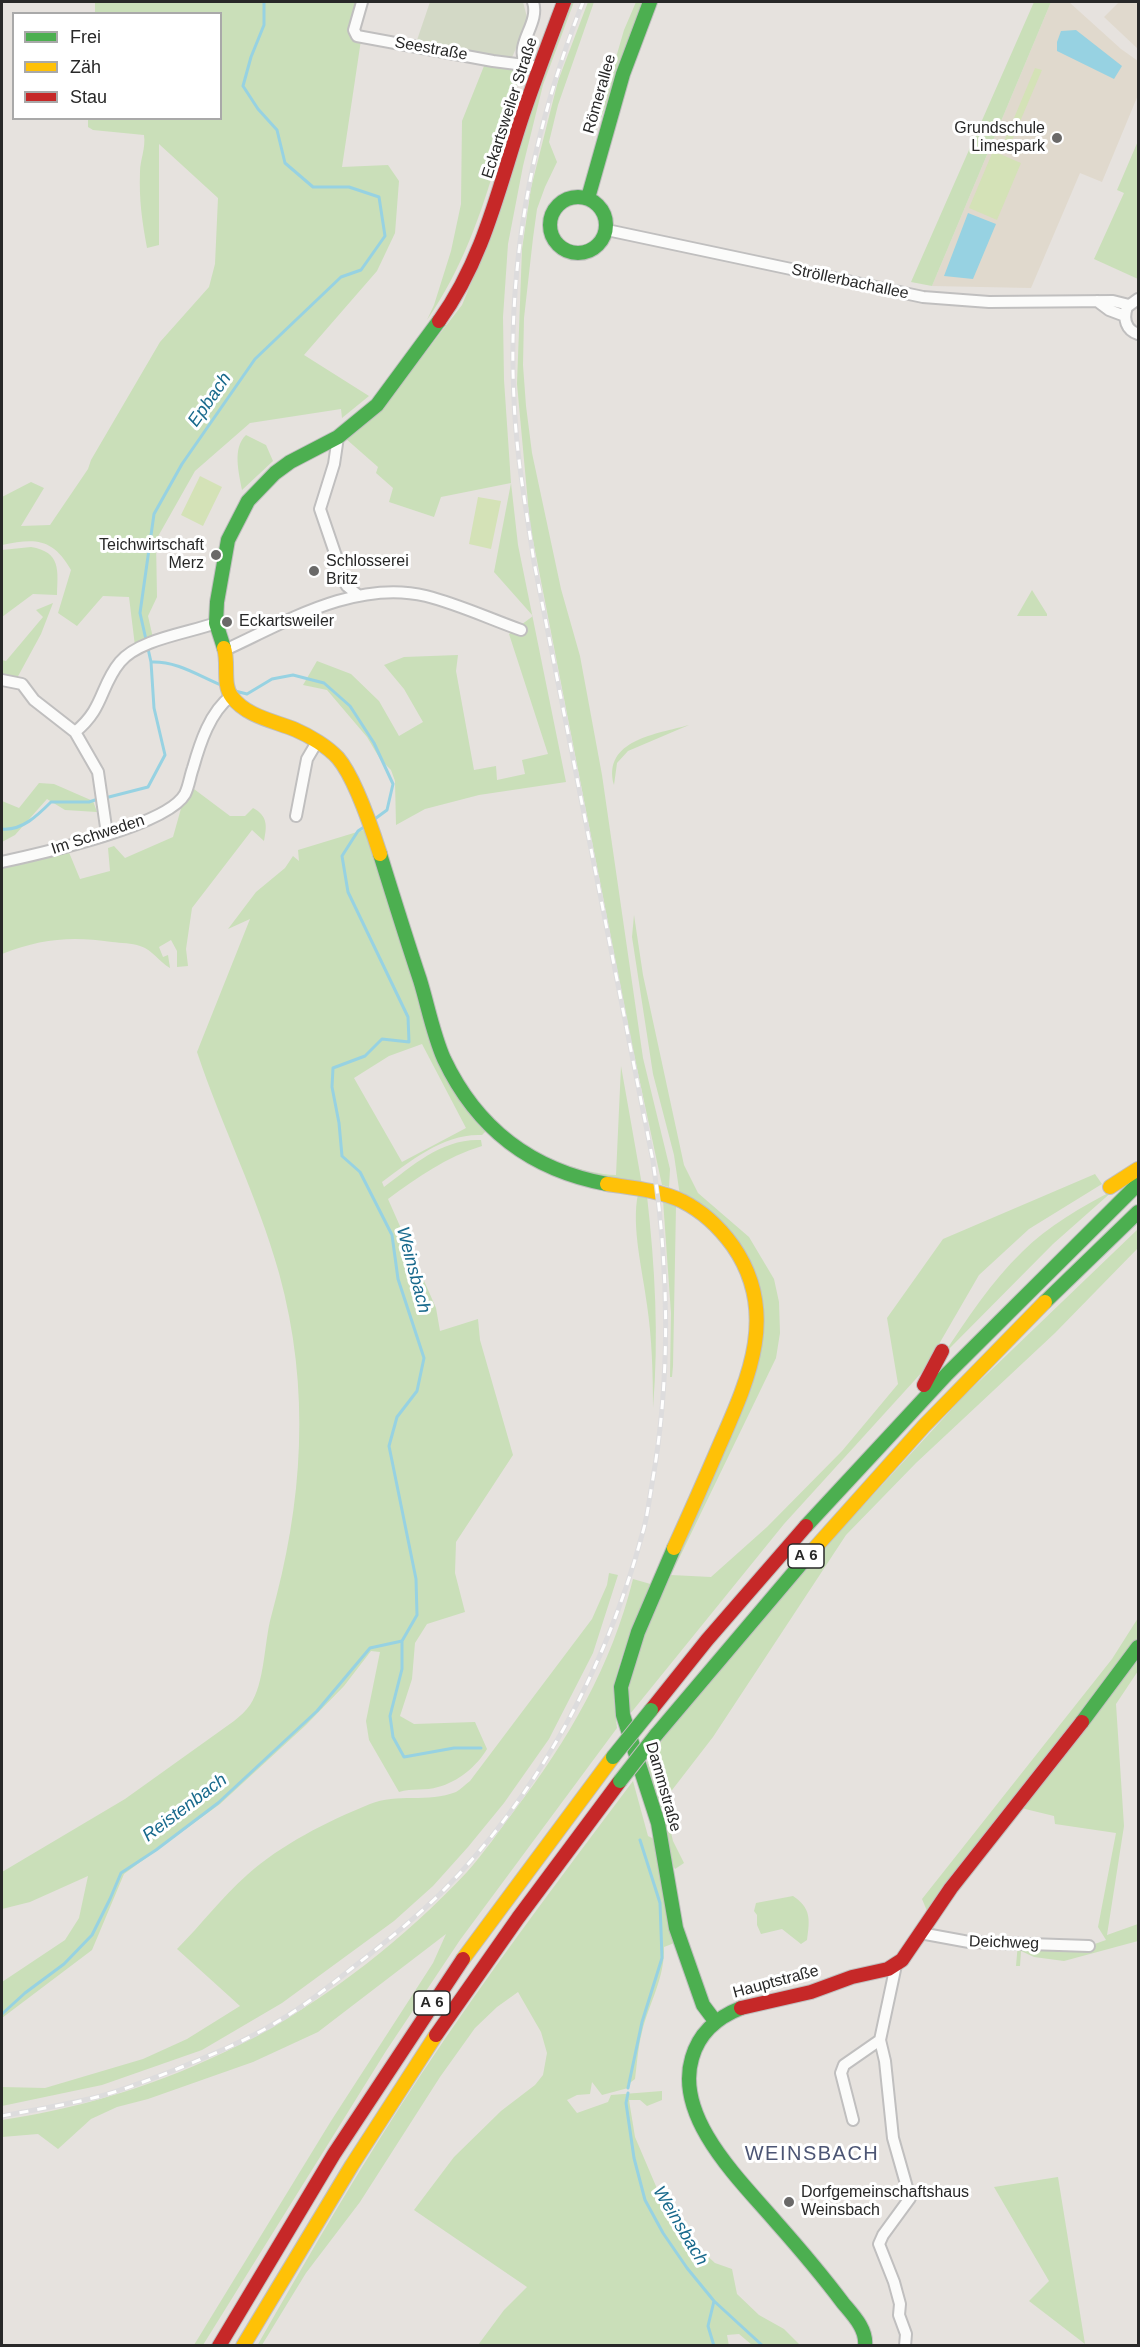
<!DOCTYPE html>
<meta charset="utf-8">
<style>
body{margin:0}
#map{position:relative;width:1140px;height:2347px;overflow:hidden;background:#e6e2de;font-family:Helvetica,sans-serif}
canvas{display:block}
.frame{position:absolute;inset:0;border:3px solid #282828;pointer-events:none}
.legend{position:absolute;left:12px;top:12px;width:210px;height:108px;box-sizing:border-box;background:#fff;border:2px solid #a9a9a9;margin:0;padding:8px 10px;list-style:none;font-size:18px;color:#282828}
.legend li{display:flex;align-items:center;gap:12px;height:30px}
.legend b{width:30px;border:2px solid #a9a9a9}
</style>
<div id="map">
<canvas width="1140" height="2347"></canvas>
<div class="frame"></div>
<ul class="legend">
<li><b style="height:8px;background:#4caf50"></b>Frei</li>
<li><b style="height:8px;background:#ffc107"></b>Zäh</li>
<li><b style="height:8px;background:#c62828"></b>Stau</li>
</ul>
</div>
<script>
const g = document.querySelector('canvas').getContext('2d');
g.lineJoin = 'round';
function fill(path, color) { g.fillStyle = color; g.fill(path, 'evenodd'); }
function strokePath(path, color, width, dash) { g.strokeStyle = color; g.lineWidth = width; g.lineCap = dash ? 'butt' : 'round'; g.setLineDash(dash || []); g.stroke(path); }
function write(font, color, halo, rows, align = 'center') {
  g.font = font + ' Helvetica,sans-serif'; g.lineWidth = 6; g.setLineDash([]); g.textBaseline = 'middle'; g.strokeStyle = halo; g.fillStyle = color; for (const [text, x, y, turn = 0] of rows) {
    g.save(); g.translate(x, y); g.rotate((+turn || 0) * Math.PI / 180); g.textAlign = isNaN(turn) ? turn : align; if (halo) g.strokeText(text, 0, 0); g.fillText(text, 0, 0); g.restore();
  }
}
const education = new Path2D(`
 M1051,2H1069L1121,49L1138,61V95L1102,182L1080,173L1031,288L932,286Z
 M1119,2H1138V49L1104,17Z`);
const green = new Path2D(`
 M95,2H358L350,32L361,40L342,167L388,165L399,181L395,233L377,271L304,355L369,396L342,418L341,409L250,423L195,471L156,540L157,597L148,616L153,638L135,646L129,597L103,596L77,626L58,613L71,570C53,538 35,538 2,545V497L31,482L44,488L21,526L50,525L88,469L91,460L160,342L209,287L215,264L218,198L159,144V245L147,248C142,220 139,201 140,172C140,160 146,148 144,135L93,130L88,127V119L220,118V14L95,13Z
 M569,2H574L543,85L523,166L508,244L503,317L504,380L511,483L518,545L566,782L479,795L425,809L396,825L395,781L391,770L380,759L367,737L327,690L303,685L317,661L351,674L379,701L399,736L423,722L404,689L384,665L404,657L458,655L456,671L474,770L496,766L497,780L525,774L522,760L548,754L509,634L533,616L494,572L511,483L441,497L434,517L389,502L393,488L376,473L378,467L345,438L384,406L462,305L487,245L535,87Z
 M588,2H594L558,105L549,142L557,162L545,187L537,209L533,238L524,318L523,365L526,406L532,453L561,589L580,656L602,775L643,1058L670,1169L669,1187L662,1185L632,1045L530,525L517,384L522,249L531,188L558,81Z
 M636,2H648L592,140L624,30Z
 M1034,2H1051L932,286L911,282Z
 M484,66L520,67C515,98 507,127 498,156C481,215 462,269 427,320L434,305L451,251L461,204L462,121Z
 M1138,141V279L1094,259L1124,193L1117,190Z
 M246,435L266,445L273,461L242,490C239,473 232,448 246,435Z
 M31,547C61,552 58,570 57,595L33,594L2,617V550Z
 M1032,590L1047,614V616H1017Z
 M53,603L41,634L16,680L2,676V660L6,661L43,617L36,610Z
 M689,725L628,751L617,763L614,785C602,740 657,734 689,725Z
 M39,783L54,784L93,801L97,812L65,810L47,799L15,835L2,842V801L19,808Z
 M194,789L230,816H245L253,808C268,816 267,826 264,841L252,830L192,908L186,949L188,966L177,967V951L171,940L159,947L163,957L168,955L170,968C159,962 153,950 140,946C132,943 121,943 112,942C70,936 41,939 2,954V864L68,850L80,879L110,871L108,848L114,846L125,858L173,837L182,805Z
 M367,829L425,1017L488,1129L482,1135C445,1133 410,1161 382,1182L384,1187C413,1165 443,1138 481,1140L482,1146C446,1157 418,1177 388,1199L436,1308L440,1331L478,1319L480,1340L513,1455L456,1542L455,1573L465,1612L427,1624L415,1643L412,1679L400,1716L414,1724L475,1722L487,1749C477,1766 458,1782 438,1787C426,1791 412,1788 399,1792L369,1740L366,1721L380,1652L371,1651L344,1686L306,1725L220,1804L124,1874L92,1950L2,2018V1982L65,1940L79,1918L88,1876L30,1902L2,1909V1872L125,1799L234,1721C240,1716 246,1711 250,1705C265,1683 264,1643 271,1617C303,1503 311,1389 279,1273C258,1197 222,1127 197,1052L250,919L228,929L256,892L285,868L293,856L299,861L298,850ZM422,1044L466,1128L402,1162L354,1078L389,1056Z
 M634,915L643,975L684,1165L698,1193L749,1237L774,1279L779,1302L780,1333L776,1358L671,1575L711,1577L767,1527L842,1451L898,1384L887,1318L943,1239L1095,1174L1102,1184L1029,1229L979,1275L924,1370L784,1524L630,1714L627,1681L639,1644L671,1575L759,1351L745,1258L680,1196L674,1155L653,1074L632,937Z
 M621,1066L642,1185C599,1177 552,1168 515,1142C502,1132 491,1117 480,1105C490,1116 501,1129 512,1138C537,1157 585,1174 616,1175Z
 M1114,1190L1053,1244L943,1355C967,1319 991,1282 1022,1252C1048,1226 1081,1207 1114,1190Z
 M638,1194L647,1196C655,1267 659,1337 653,1408C653,1373 652,1339 647,1305C643,1272 631,1227 638,1194Z
 M663,1200L676,1206L673,1366L672,1377H670L671,1313Z
 M1138,1229V1248L1055,1333L916,1463L846,1535L713,1737L669,1794L667,1815L673,1841L684,1863L675,1869L670,1859L646,1764L667,1733L782,1594L962,1398Z
 M609,1573L618,1575L593,1653L549,1739L504,1803L468,1847L433,1886L394,1921L282,2003L202,2050L102,2085L2,2106V2087L45,2088L143,2059L187,2039L240,2006L177,1949C201,1925 222,1897 247,1875C282,1844 326,1822 370,1804C397,1793 428,1803 456,1792C461,1789 466,1784 470,1781L592,1619L607,1585Z
 M633,1579L654,1585C640,1612 616,1661 614,1691C613,1703 616,1716 617,1728L460,1940L386,2051L203,2345H194L331,2121L433,1963L446,1934L318,2032L253,2062L148,2099L117,2107L91,2119L58,2149L38,2134L2,2137V2120C185,2093 341,2006 467,1872C484,1853 499,1831 514,1811C568,1741 612,1665 633,1579Z
 M1138,1618V1671L1116,1704L1124,1826L1107,1935L1138,1924V1941L1064,1961L1034,1957L1021,1951L1020,1966H1016L1018,1943L1089,1946L1106,1940L1098,1927L1116,1833L1055,1824L1054,1816L1013,1806L930,1918L922,1899L1112,1659Z
 M633,1781L648,1836L656,1840L677,1942L664,1947C665,1978 649,2003 642,2032C638,2047 637,2064 635,2079L627,2085L628,2088L602,2095L592,2082L590,2094L577,2095L567,2100L577,2113L608,2102L611,2095L662,2091V2100L647,2106L640,2100H629L635,2137L667,2212L688,2238L715,2263L732,2269L737,2294L759,2315L784,2329L800,2345H752L739,2334L727,2335L729,2346L478,2345L504,2310L527,2287L414,2210L454,2157L501,2111L535,2085L543,2075L547,2053L541,2032L518,1992L497,2007L475,2028L440,2077L360,2202L306,2273L262,2345L257,2346C310,2253 363,2162 422,2073C488,1973 561,1877 633,1781Z
 M793,1896C811,1908 810,1919 807,1940L801,1944L782,1929L761,1934L757,1925V1915L754,1911L756,1903Z
 M1058,2177L1085,2344L1029,2301L1049,2281L994,2187Z`);
const cemetery = new Path2D(`
 M430,2H523L528,21L510,62L415,46Z`);
const pitch = new Path2D(`
 M1035,68L1042,70L1007,152L1001,149Z
 M993,151L1021,163L997,220L969,208Z
 M200,476L222,487L203,526L181,515Z
 M478,497L501,501L491,549L469,544Z`);
const water = new Path2D(`
 M1076,30L1122,66L1114,79L1057,51V42L1061,31Z
 M968,213L996,224L973,279L944,276Z`);
const stream = new Path2D(`
 M151,662C177,661 197,675 221,685
 M235,691L247,694L272,679L293,675L324,683L350,706L374,743L393,784L387,810L372,821
 M105,798L148,787L165,755L154,708L151,662L140,613L154,514L182,464L255,359L341,277L361,270L385,236L379,197L349,187H313L285,163L277,130L258,109L243,86L251,57L264,25V2
 M364,827L358,831L342,856L348,892L408,1017L409,1042L382,1039L365,1056L333,1068L332,1087L339,1123L342,1156L360,1172L392,1235L398,1279L424,1358L417,1391L397,1417L389,1446L416,1579L417,1615L402,1641V1669L390,1716L393,1737L404,1757L454,1748H481
 M2,829C22,831 38,815 51,802H89L98,799
 M2,2014L25,1993L64,1964L92,1935L110,1899L121,1873L156,1850L218,1803L317,1711L370,1648L402,1641
 M628,2088L642,2022L662,1958L660,1903L640,1840
 M628,2093L626,2103L634,2158L645,2200L663,2233L687,2268L714,2301L763,2346
 M714,2346L708,2326L714,2301`);
const street = new Path2D(`
 M362,2L354,30L357,36L493,61L540,67
 M525,64C515,42 540,24 533,2
 M607,230L923,297L989,302L1113,301L1129,305
 M1138,299L1127,307C1123,319 1126,330 1138,334
 M1097,301L1109,310L1125,316
 M338,437L334,464L320,509L336,556L335,567L347,586L359,596
 M225,650C286,622 356,579 426,596C458,604 490,619 521,630
 M2,680L22,684L34,700L75,732C104,709 100,686 120,662C139,639 189,633 216,623
 M75,732L98,772L107,834
 M296,816L307,759L317,742
 M2,862C38,854 167,826 185,794C189,786 190,776 193,768C200,743 210,712 231,696
 M920,1933L969,1942L1089,1946
 M896,1965L880,2040L885,2061L893,2138L910,2198L883,2235L879,2244L894,2282L900,2304L899,2315L906,2334L905,2346
 M853,2120L841,2073L844,2065L880,2040`);
const fast = new Path2D(`
 M550 225a28 28 0 1 1 56 0a28 28 0 1 1-56 0Z
 M588,198L623,74L650,2
 M224,648L216,623L217,602L228,540L248,501L275,473L290,462L338,437L377,405L439,321
 M380,854C393,896 406,938 420,980C428,1006 433,1034 444,1059C477,1129 531,1170 607,1184
 M1045,1302L1138,1212
 M806,1526L947,1374L1138,1184
 M674,1548L638,1632L621,1687L623,1715L658,1823L676,1928L703,2005L715,2021
 M1082,1722L1138,1647
 M656,1735L806,1558
 M741,2008C718,2017 699,2033 692,2058C674,2118 741,2181 776,2222C799,2248 822,2275 843,2303C853,2315 867,2329 865,2346`);
const slow = new Path2D(`
 M224,648C229,663 222,685 232,697C247,717 275,721 296,730C310,736 328,747 338,758C355,778 372,829 380,854
 M607,1184C633,1188 658,1190 682,1201C702,1211 720,1228 733,1246C779,1312 749,1378 720,1444C705,1479 690,1513 674,1548
 M1110,1187L1138,1169
 M806,1558L924,1426L1045,1302
 M463,1959L613,1757
 M243,2346L352,2165L436,2035`);
const jam = new Path2D(`
 M439,321C484,259 499,186 523,114C536,76 550,39 564,2
 M924,1385L942,1351
 M651,1710L707,1640L806,1526
 M741,2008L811,1992L852,1977L888,1969L902,1960L951,1888L1082,1722
 M436,2035L518,1918L620,1781
 M219,2346L334,2154L463,1959`);
const rail = new Path2D(`
 M2,2116C33,2110 66,2105 97,2097C124,2090 151,2079 177,2069C211,2055 246,2041 277,2022C303,2007 327,1988 351,1969C381,1946 412,1921 440,1894C538,1796 606,1668 642,1535C647,1519 649,1501 652,1484C671,1377 669,1268 653,1161L534,562C526,508 516,454 514,399C507,263 533,128 583,2`);
const fastBridge = new Path2D(`
 M613,1757L651,1710
 M620,1781L656,1735`);
const markers = [
 [1057,138,6,"#6a6968"],
 [216,555,6,"#6a6968"],
 [314,571,6,"#6a6968"],
 [227,622,6,"#6a6968"],
 [789,2202,6,"#6a6968"]
];
const shields = [
 [806,1556,36],
 [432,2003,36]
];
const shieldNames = [
 ["A 6",806,1556],
 ["A 6",432,2003]
];
const streetNames = [
 ["Seestraße",431,49,10],
 ["Römerallee",600,94,-74],
 ["Eckartsweiler Straße",510,108,-72],
 ["Ströllerbachallee",850,282,12],
 ["Im Schweden",98,835,-18],
 ["Dammstraße",663,1787,74],
 ["Deichweg",1004,1943,2],
 ["Hauptstraße",776,1982,-15]
];
const poiNames = [
 ["Grundschule",1045,129,"right"],
 ["Limespark",1045,147,"right"],
 ["Teichwirtschaft",204,546,"right"],
 ["Merz",204,564,"right"],
 ["Schlosserei",326,562],
 ["Britz",326,580],
 ["Eckartsweiler",239,622],
 ["Dorfgemeinschaftshaus",801,2193],
 ["Weinsbach",801,2211]
];
const waterNames = [
 ["Epbach",210,400,-55],
 ["Weinsbach",413,1270,75],
 ["Reistenbach",185,1808,-37],
 ["Weinsbach",680,2226,59]
];
const quarterNames = [
 ["WEINSBACH",812,2154]
];
fill(education, '#e0d9cd');
fill(green, '#cadfb9');
fill(cemetery, '#d3d9c6');
fill(pitch, '#d4e2b7');
fill(water, '#97d2e2');
strokePath(stream, '#97d2e2', 3);
strokePath(street, '#c0bfbf', 14);
strokePath(fast, '#c0bfbf', 16);
strokePath(slow, '#c0bfbf', 16);
strokePath(jam, '#c0bfbf', 16);
strokePath(street, '#fbfbfa', 10);
strokePath(fast, '#4caf50', 14);
strokePath(slow, '#ffc107', 14);
strokePath(jam, '#c62828', 14);
strokePath(rail, '#dddcdd', 5);
strokePath(rail, '#fff', 3, [9]);
strokePath(fastBridge, '#bfbdbc', 16, []);
strokePath(fastBridge, '#4caf50', 14);
for (const [x, y, r, color] of markers) { const dot = new Path2D(); dot.arc(x, y, r, 0, 2 * Math.PI); g.fillStyle = color; g.fill(dot); strokePath(dot, '#fff', 2); }
for (const [x, y, w] of shields) { const box = new Path2D(); box.roundRect(x - w / 2, y - 12, w, 24, 4.5); g.fillStyle = '#fff'; g.fill(box); strokePath(box, '#282828', 1.5); }
write('bold 15px', '#282828', null, shieldNames);
write('16px', '#282828', '#fff', streetNames);
write('16px', '#282828', '#fff', poiNames, 'left');
write('italic 18px', '#18698c', '#fff', waterNames);
g.letterSpacing = '1.5px';
write('20px', '#4c5574', '#fff', quarterNames);
g.letterSpacing = '0px';
</script>
